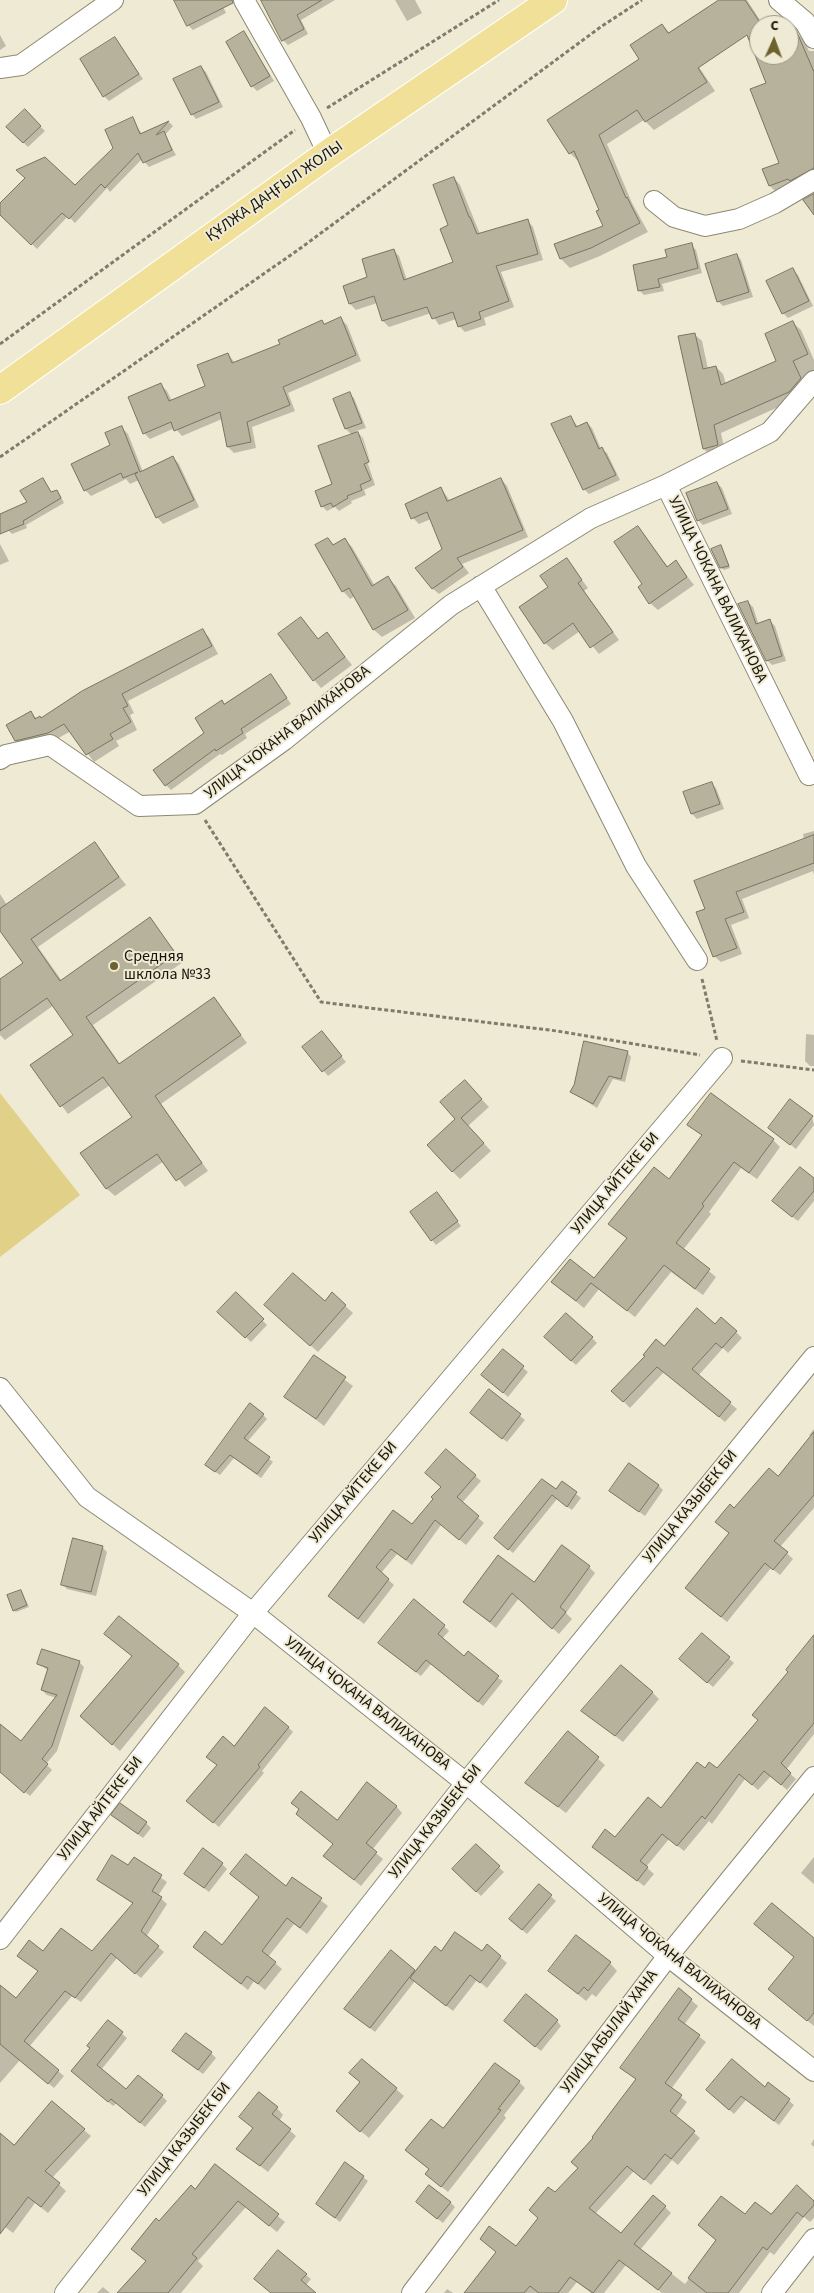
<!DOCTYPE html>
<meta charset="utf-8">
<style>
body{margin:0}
#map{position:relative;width:814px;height:2293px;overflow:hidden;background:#efead3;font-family:"Source Sans 3",sans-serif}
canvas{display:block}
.north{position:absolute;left:749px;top:15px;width:50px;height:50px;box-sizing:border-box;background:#efead3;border:1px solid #989483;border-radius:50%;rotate:2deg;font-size:14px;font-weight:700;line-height:20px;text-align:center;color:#16140c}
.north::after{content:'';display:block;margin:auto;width:18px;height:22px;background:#6e632f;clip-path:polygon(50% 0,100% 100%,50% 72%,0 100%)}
</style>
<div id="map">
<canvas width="814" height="2293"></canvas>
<div class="north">С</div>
</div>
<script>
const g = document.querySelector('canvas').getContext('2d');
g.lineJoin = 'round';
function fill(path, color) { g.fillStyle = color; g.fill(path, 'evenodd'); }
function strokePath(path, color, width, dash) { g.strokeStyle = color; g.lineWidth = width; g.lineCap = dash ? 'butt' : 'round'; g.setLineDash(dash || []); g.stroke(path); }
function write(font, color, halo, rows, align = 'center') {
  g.font = font + ' "Source Sans 3",sans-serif'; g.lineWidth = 4; g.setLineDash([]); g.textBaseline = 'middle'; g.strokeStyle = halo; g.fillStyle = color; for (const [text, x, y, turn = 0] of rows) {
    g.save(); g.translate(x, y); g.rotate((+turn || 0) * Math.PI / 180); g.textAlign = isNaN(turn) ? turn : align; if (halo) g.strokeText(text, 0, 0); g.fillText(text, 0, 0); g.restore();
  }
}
const green = new Path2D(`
 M0,1093L80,1195L0,1257Z`);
const shadow = new Path2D(`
 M176,0H220L226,13L193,30L188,25Z
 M262,0H335L301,20L308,34L288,45L283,40Z
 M395,0H415L422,13L407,21Z
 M721,0H747L760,20L695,61L715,91L654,130L644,120L607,144L632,203L648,232L600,256L570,268L561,259L605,227L601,211L579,162L570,153L548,120L641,60L662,25L670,33Z
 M789,26L804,40L809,51H814V179L778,194L770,186L781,163L768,84L750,39L759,35V55H789Z
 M244,33L274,81L257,91L252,86Z
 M0,35L6,46L0,50Z
 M115,39L143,79L109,101L104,96Z
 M201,67L206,72L223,107L196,119L192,114Z
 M25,111L45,131L28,147L8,127Z
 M132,119L142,134L169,122L173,126L165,135L176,155L149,167L142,159L110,192L107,188L75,223L68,216L37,249L0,213V205L75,187L114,148Z
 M454,178L460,185L480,234L527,220L533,227L543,260L501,272L514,307L484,318L486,325L465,332L459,326L456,319L439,325L431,313L389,327L383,321L377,303L356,310L350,304L393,250L399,256L407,280L455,263L449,226Z
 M691,245L696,250L702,273L662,284L664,291L644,295L640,291L668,258Z
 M737,255L741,260L753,297L723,306L718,301Z
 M793,270L798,275L813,306L788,318L783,313Z
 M341,319L347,325L361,361L288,393L295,411L252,427L256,448L234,453L228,447L222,419L182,436L175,428L150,439L144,433L161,385L167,391L172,401L207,386L228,354L235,363L282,345L322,322L325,325Z
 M793,323L801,330L814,360V380L796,399L721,433L725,452L711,456L704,449L694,334L702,341L708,369L716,367L723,374L726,384L778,361Z
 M349,394L354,398L366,428L356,431L363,438L372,467L361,437H359L375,485L364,490L366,495L351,501L352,503L339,511L335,507L327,511L322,506L334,485L352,435L346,429L335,400Z
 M571,417L578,427L587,423L592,428L601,449L607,453L620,480L589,494L584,489Z
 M122,428L128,434L143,472L173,457L179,464L199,507L163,524L157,517L139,480L130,484L126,479L91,496L85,490Z
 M42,479L52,493L56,491L60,495L64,503L26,525L27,528L12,534L8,530L29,503Z
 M501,479L507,486L528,537L462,564L469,573L439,594L432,588L444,549L431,519L419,524L413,518L441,488L450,501Z
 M717,483L722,488L732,514L703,525L698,520Z
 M638,527L668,567L676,562L694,585L658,610L650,603L644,584Z
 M328,539L334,545L345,540L352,547L375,586L388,578L396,586L415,618L382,637L374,630L355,596L350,599L343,591Z
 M0,544L9,561L0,565Z
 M721,547L730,568L724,570L721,568Z
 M567,560L588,588L584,591L619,640L599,654L580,631L553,650L545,643L550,587Z
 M748,602L753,607L759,625L770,621L775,626L786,661L772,665L767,660Z
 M301,618L319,640L327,634L352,665L321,688L314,680Z
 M202,630L209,637L218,654L128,701L134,713L130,715L137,730L116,741L119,746L94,762L71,731L55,740L23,747L16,740L31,712L37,719H41Z
 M271,675L291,704L245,734L247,738L222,755L220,754L171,790L166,785L206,733L222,702L225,705Z
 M711,783L716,788L724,809L697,819L692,814L684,792Z
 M814,831V875L813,871L742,899L749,918L731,925L742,954L721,962L714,956L706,909L804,840L803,834Z
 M94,844L126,885L38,947L62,981L150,919L183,962L93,1025L120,1064L214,999L247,1043L161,1104L208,1171L185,1187L164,1161L115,1196L107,1189L82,1154L133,1118L110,1085L68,1114L32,1066L75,1035L54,1005L5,1040L0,1035V981L24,964L0,929V894L7,905Z
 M806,1034L814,1035V1066H810L805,1061Z
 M326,1038L346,1062L328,1076L304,1047Z
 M627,1052L631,1057L625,1082L613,1079L597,1108L572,1092Z
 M472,1089L489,1107L468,1126L491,1151L460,1179L452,1171L457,1120Z
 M812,1117L814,1125L796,1149L769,1128Z
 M689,1125L773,1140L780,1147L757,1179L741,1168L709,1212L711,1214L683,1250L716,1277L703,1295L671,1272L635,1317L599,1289L584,1308L560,1289L594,1280L628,1239L617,1231L670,1181L702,1136Z
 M814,1180V1201L798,1221L778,1206Z
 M441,1199L461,1226L436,1245L432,1240Z
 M236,1294L267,1325L251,1342L219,1312Z
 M332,1294L353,1313L318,1352L273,1312L325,1303Z
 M715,1326L736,1332L742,1338L728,1353L723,1348L698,1376L737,1409L725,1422L664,1372L630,1408L613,1391L665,1348Z
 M592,1338L597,1343L576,1365L550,1342Z
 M503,1351L528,1372L508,1397L488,1380Z
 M314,1357L353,1386L324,1426L286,1396Z
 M490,1391L525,1420L507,1442L471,1413Z
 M263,1415L267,1419L247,1442L273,1462L261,1478L234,1458L220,1475L211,1469Z
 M814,1429V1508L780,1547L793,1559L780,1575L771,1568L727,1622L692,1594L730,1534L717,1522L778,1478L812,1437L809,1435Z
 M446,1450L481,1481L462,1503L484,1523L466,1545L441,1525L412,1565L397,1554L381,1573L394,1585L364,1624L336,1602L412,1526L435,1499L442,1487Z
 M562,1483L581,1498L572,1510L557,1499L513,1553L501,1543Z
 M659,1486L663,1490L645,1516L616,1495Z
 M102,1547L107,1552L96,1596L67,1589L62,1584Z
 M589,1567L595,1573L566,1613L572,1619L559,1634L519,1598L496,1628L464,1602L535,1584Z
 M21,1591L29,1607L16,1612L14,1610Z
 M444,1626L449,1631L442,1639L464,1658L503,1681L483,1706L431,1664L421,1676L384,1648Z
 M702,1635L734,1663L713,1687L686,1664Z
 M814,1637V1734L786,1770L796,1779L787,1790L771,1776L758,1790L745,1779L712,1824L709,1821L684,1851L669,1839L646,1867L654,1874L644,1886L594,1847L615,1839L661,1810L705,1770H717L760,1720Z
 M113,1641L178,1665L185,1672L120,1751L89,1723L133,1657Z
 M79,1662L84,1667L57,1751L46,1764L52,1770L30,1796L0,1772V1729L22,1742L57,1698L47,1695L42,1690L49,1671L39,1664Z
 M652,1692L659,1699L623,1742L583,1711Z
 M288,1727L293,1732L262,1771L264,1773L219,1827L193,1806L234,1747Z
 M568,1733L605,1765L566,1813L534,1789Z
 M396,1806L402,1813L372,1850L383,1859L361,1886L332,1862L334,1844L297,1814L337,1822Z
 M118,1820L146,1823L151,1828L143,1838Z
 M476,1846L504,1872L481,1896L454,1869Z
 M814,1857V1884L801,1873Z
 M134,1859L167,1882L158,1896L167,1904L146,1937L164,1952L141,1978L117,1958L81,2002L72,1996L29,2047L64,2076L54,2088L20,2060L0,2083V1989L16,2000L39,1972L24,1961L44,1952L92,1953L133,1904L98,1880L129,1867Z
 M222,1864L227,1869L209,1892L190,1878Z
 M293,1879L328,1906L307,1934L294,1924L268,1957L282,1969L265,1990L254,1981L248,1990L194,1947H223L260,1898L238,1880L286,1888Z
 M539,1886L556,1901L527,1934L515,1924Z
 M762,1931L814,1940V2026L777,1996L795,1958Z
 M482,1952L500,1957L507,1963L487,1988L477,1980L453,2011L415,1981L375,2032L351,2013L414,1970L416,1972L441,1953Z
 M610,1963L617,1971L596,1997L592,1994L586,2001L549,1971Z
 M679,1990L698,2006L684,2025L706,2042L671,2089L687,2102L676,2117L700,2138L678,2165L672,2160L651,2185L634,2171L595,2214L621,2235L665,2207L671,2213L640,2250L685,2284L717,2241L699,2225L745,2216H771L814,2203V2218L810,2222L804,2217L774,2255L770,2252L739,2293H662L626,2265L604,2293H591L577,2282L568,2293H471L516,2248L555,2194L579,2168L595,2138L637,2080L622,2067Z
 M557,2021L561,2026L541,2051L510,2026Z
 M108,2022L127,2038L101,2070L126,2091L162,2096L167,2101L145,2127L117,2103L113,2106L77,2075Z
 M211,2053L216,2058L203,2074L178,2056Z
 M519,2082L525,2088L504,2115L506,2118L448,2192L433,2180L430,2170L413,2156L443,2130Z
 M769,2084L794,2105L779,2125L746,2100L734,2114L712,2095L765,2088Z
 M396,2089L404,2096L369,2138L345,2118Z
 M277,2108L283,2115L279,2121L296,2136L268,2172L238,2149Z
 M84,2130L91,2136L52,2178L66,2191L48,2213L35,2203L13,2233L0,2223V2181Z
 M814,2139V2147L811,2144Z
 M216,2166L285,2222L277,2232L246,2207L198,2261L203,2266L181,2293H119L147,2262L159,2223L196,2191Z
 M363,2177L368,2181L340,2222L317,2204Z
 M450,2202L455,2207L443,2223L422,2207Z
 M306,2275L311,2279L306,2285L312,2293H271Z
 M103,2287L110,2293H97Z
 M447,2289L453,2293H444Z`);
const building = new Path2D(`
 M174,0H232L233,3L187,26Z
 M261,0H322L297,15L304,29L282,41Z
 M719,0H745L759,21V55H789V24L796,30L814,72V168L790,181L788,179L769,186L762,169L779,163L750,89L766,83L747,35L698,68L707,82L645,122L637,110L599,135L626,198L627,197L640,223L591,248L560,259L554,244L603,226L596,211L599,210L574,151L569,154L547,120L639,59L630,45L662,24L668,33Z
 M244,31L270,76L251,87L226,42Z
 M115,37L139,74L103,97L80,59Z
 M201,66L219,102L191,115L173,79Z
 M25,109L41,126L23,143L6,127Z
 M133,117L140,134L169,121L156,135L164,131L172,150L143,163L138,153L105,188L101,184L69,219L62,213L31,245L0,215V203L25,178L16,170L45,157L75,185L113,148L105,130Z
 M454,177L469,217H470L477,234L528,219L538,254L496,266L509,301L479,312L481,319L458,327L453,312L432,319L427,307L382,321L374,296L349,304L343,286L367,277L362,259L394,249L404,280L453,262L440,229L448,225L433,185Z
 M814,194V215L803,200Z
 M692,243L698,268L658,279L660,287L638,291L633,265L667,257L665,250Z
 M737,254L749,292L717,302L705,264Z
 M793,268L809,301L782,314L766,281Z
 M341,317L356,355L283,387L290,405L247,422L251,442L227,447L220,412L174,431L171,422L143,434L128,397L161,383L169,401L205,386L197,365L228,353L232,363L280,344L278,340L322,320L324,324Z
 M793,321L808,354L793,361L801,378L789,392L714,425L718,445L703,449L678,336L695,333L703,369L716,366L721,385L776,361L765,334Z
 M350,392L362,423L345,429L333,399Z
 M571,416L576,427L587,422L599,449L602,447L616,475L583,490L551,424Z
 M122,426L140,472L173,456L194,500L156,518L135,474L138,472L123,478L121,473L84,491L71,464L110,445L105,433Z
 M358,432L369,462L364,464L371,480L360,485L362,490L347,496L348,498L333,507L331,503L321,507L315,491L332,484L318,446Z
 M43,478L51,492L57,490L61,498L23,521L24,524L0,534V514L27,502L20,491Z
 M501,478L523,530L457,558L463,567L432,589L415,568L442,549L427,512L411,519L405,504L441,487L447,501Z
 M717,482L728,509L697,521L686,493Z
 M638,526L667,567L676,560L687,577L649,604L638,587L642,584L614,542Z
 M328,538L333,545L345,538L372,586L388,576L408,610L373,630L349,588L342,592L315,545Z
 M721,545L729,566L720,568L711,549Z
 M567,558L582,580L578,583L613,632L590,648L573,623L544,644L519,607L548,587L540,576Z
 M748,601L756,624L770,619L782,656L766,661L738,604Z
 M301,617L318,639L327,632L345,657L313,681L278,634Z
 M203,629L212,646L122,694L128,706L123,708L131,722L110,734L113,739L86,755L64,724L48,733L15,741L6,725L31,711L35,719L40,716L41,718L82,691Z
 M271,674L287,698L241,729L243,733L216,751L215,749L165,786L153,770L204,733L195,718L222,700L224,704Z
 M712,782L720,804L691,814L683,792Z
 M814,835V863L736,892L744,912L725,919L737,948L713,957L696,912L705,909L694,881Z
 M95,842L119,877L31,939L60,981L150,917L176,954L86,1017L119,1064L214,997L241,1035L155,1096L202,1163L176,1181L157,1154L106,1189L80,1153L132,1117L103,1077L60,1107L30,1065L73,1035L47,998L0,1031V979L23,963L0,931V909Z
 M322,1031L342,1056L322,1072L302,1047Z
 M584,1041L628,1051L621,1079L609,1076L593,1104L570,1092L574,1085Z
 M465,1080L482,1099L461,1118L484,1143L452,1172L427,1145L455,1119L440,1102Z
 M711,1093L774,1139L749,1173L734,1162L702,1204L704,1206L676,1243L710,1269L695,1289L664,1265L627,1311L591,1283L576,1301L551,1282L570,1259L594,1278L627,1238L608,1224L654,1167L669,1179L702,1135L687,1125Z
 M790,1099L813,1116L790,1145L768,1128Z
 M800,1167L814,1178V1191L792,1217L772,1201Z
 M437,1192L458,1221L431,1241L410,1212Z
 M293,1273L325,1301L332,1292L346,1305L310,1346L264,1305Z
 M236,1292L264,1319L245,1338L217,1312Z
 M697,1308L715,1324L721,1317L737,1331L722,1348L716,1343L692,1369L731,1402L719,1417L657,1367L623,1402L611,1391L645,1356L643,1355L656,1339L664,1346Z
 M566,1313L593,1337L571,1361L544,1337Z
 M503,1349L524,1366L503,1393L481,1375Z
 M314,1355L346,1377L316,1419L284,1397Z
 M489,1389L521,1414L502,1439L470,1413Z
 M250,1403L264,1414L244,1438L270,1457L257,1474L230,1455L215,1472L205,1465Z
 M814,1432V1495L774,1541L788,1552L773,1570L765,1563L721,1617L685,1588L729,1533L715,1522L730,1504L734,1508L769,1468L778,1476Z
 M446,1449L476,1475L457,1497L479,1516L459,1540L435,1520L406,1560L391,1549L376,1567L389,1579L358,1619L328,1596L393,1510L412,1524L433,1499L431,1497L441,1487L425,1473Z
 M629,1463L659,1485L639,1512L609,1491Z
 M542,1479L556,1489L562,1481L577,1492L567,1507L552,1495L508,1550L494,1538Z
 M73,1538L103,1546L91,1592L61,1585Z
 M562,1545L590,1566L560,1607L566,1612L552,1629L512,1593L490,1622L463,1602L498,1555L534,1582Z
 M21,1590L27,1605L13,1611L7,1595Z
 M414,1599L445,1625L438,1634L464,1656L468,1651L499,1676L478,1702L426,1660L416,1672L378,1643Z
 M119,1616L179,1664L112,1745L80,1716L132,1656L104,1634Z
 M702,1633L730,1657L707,1683L679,1659Z
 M814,1635V1723L781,1763L791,1773L781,1785L764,1771L752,1785L739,1774L705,1819L702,1816L677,1846L662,1834L640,1861L648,1867L637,1881L592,1847L605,1829L615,1837L648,1797L661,1808L697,1762L705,1768L709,1762L717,1768L758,1720L752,1715L788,1672L786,1670Z
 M42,1649L80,1661L52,1746L42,1759L48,1764L24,1793L0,1772V1724L21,1741L57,1695L41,1690L48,1668L37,1664Z
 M621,1665L653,1692L615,1736L581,1711Z
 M265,1707L289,1727L258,1765L260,1767L213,1823L186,1801L217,1765L206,1757L223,1736L234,1746Z
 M568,1731L599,1757L558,1807L525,1783Z
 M367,1782L397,1806L366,1843L377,1852L354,1880L323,1856L333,1844L296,1814L299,1809L291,1803L301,1791L337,1820Z
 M120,1803L147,1822L138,1834L111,1815Z
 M476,1844L500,1866L476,1892L452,1869Z
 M203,1848L223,1863L204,1888L184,1874Z
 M246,1854L286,1886L292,1877L322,1898L300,1928L287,1918L262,1951L276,1962L258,1984L247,1976L241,1984L193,1947L205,1931L222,1945L259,1897L230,1874Z
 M112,1855L128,1865L134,1857L162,1875L152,1891L162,1897L141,1931L159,1946L135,1974L111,1953L75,1998L65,1991L24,2041L59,2070L48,2084L0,2044V1985L16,1998L38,1971L17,1956L29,1940L43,1951L61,1928L92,1951L133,1903L97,1880Z
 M539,1884L552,1895L522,1930L509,1919Z
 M772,1903L814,1938V2013L807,2021L768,1989L794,1957L754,1924Z
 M455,1932L482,1951L487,1944L501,1956L480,1983L470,1975L446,2006L410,1978L435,1946L441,1951Z
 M576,1935L611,1962L588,1991L584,1987L578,1994L548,1971Z
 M391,1950L415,1970L370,2028L344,2009Z
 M679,1988L692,1999L678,2019L700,2035L665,2083L682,2095L670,2111L695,2131L671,2159L665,2154L644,2180L627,2166L589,2208L621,2233L653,2195L666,2206L634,2244L672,2273L658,2290L619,2260L593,2293L570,2277L558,2293H539L530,2286L524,2293H464L496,2252L480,2239L489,2226L516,2246L538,2218L529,2210L548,2187L555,2192L578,2168L571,2162L593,2138L592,2137L636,2079L620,2068Z
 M526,1994L558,2020L535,2047L504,2021Z
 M108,2020L123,2032L97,2065L126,2089L138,2075L163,2095L140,2123L111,2099L108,2102L71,2071L90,2048L87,2046Z
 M186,2033L212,2052L198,2070L172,2051Z
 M362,2059L397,2088L360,2132L336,2111L360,2082L349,2073Z
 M732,2059L765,2087L768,2082L790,2099L774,2121L741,2096L729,2110L706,2090Z
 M495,2063L520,2081L498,2109L501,2110L441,2187L425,2174L429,2169L405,2150L431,2119L443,2128Z
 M259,2092L278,2107L272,2114L291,2129L260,2166L236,2149L253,2128L239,2117Z
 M52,2101L85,2129L45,2171L60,2183L41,2207L28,2197L0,2234V2133L14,2145Z
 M345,2162L364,2176L335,2218L316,2204Z
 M215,2164L279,2214L269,2226L238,2201L192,2254L197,2258L168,2293H117L146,2261L131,2249L156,2218L159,2221L191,2185L195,2189Z
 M429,2185L451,2202L437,2219L416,2202Z
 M797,2185L814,2201V2205L803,2217L797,2212L767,2250L763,2247L728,2293H707L688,2278L716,2240L698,2225L721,2196L745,2214L755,2202L771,2214Z
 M278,2250L307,2274L301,2280L316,2293H271L254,2279Z`);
const path = new Path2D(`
 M327,108L499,0
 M0,344L295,130
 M0,457L298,250L602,26L642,0
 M205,820L321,1002L557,1031L700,1055
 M702,979L717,1041
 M741,1061L814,1070`);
const minor = new Path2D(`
 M244,0L311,118L328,154
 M779,0L805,22L814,38
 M0,68L21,65L113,0
 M654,201L674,217L705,226L739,219L775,203L814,180
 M666,485L770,432L814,381
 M481,586L563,721L636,866L697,960
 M0,759L6,755L50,745L139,806L195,804L284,740L451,605L591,518L666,485L809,775
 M0,1388L87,1497L253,1613L466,1783L668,1956L814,2071
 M0,1939L253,1613L722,1058
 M65,2293L466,1783L814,1357
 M412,2293L668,1956L814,1777
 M772,2293L814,2239`);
const primary = new Path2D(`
 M0,390L328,154L553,0`);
const markers = [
 [114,966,5,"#6e632f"]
];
const streetNames = [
 ["ҚҰЛЖА ДАҢҒЫЛ ЖОЛЫ",275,192,-35],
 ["УЛИЦА ЧОКАНА ВАЛИХАНОВА",717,590,64],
 ["УЛИЦА ЧОКАНА ВАЛИХАНОВА",288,733,-38],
 ["УЛИЦА АЙТЕКЕ БИ",616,1184,-50],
 ["УЛИЦА АЙТЕКЕ БИ",354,1493,-50],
 ["УЛИЦА КАЗЫБЕК БИ",691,1507,-51],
 ["УЛИЦА ЧОКАНА ВАЛИХАНОВА",367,1704,38],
 ["УЛИЦА АЙТЕКЕ БИ",101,1809,-52],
 ["УЛИЦА КАЗЫБЕК БИ",436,1822,-52],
 ["УЛИЦА ЧОКАНА ВАЛИХАНОВА",679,1962,39],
 ["УЛИЦА АБЫЛАЙ ХАНА",610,2032,-53],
 ["УЛИЦА КАЗЫБЕК БИ",185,2140,-52]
];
const poiNames = [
 ["Средняя",124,957],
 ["шклола №33",124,975]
];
fill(green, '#e0d088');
fill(shadow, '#0003');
fill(building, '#b7b29c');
strokePath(building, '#797460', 1);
strokePath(minor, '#8c8873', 22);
strokePath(primary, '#fff', 30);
strokePath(path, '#7f7c6c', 3, [4, 2.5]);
strokePath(minor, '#fff', 20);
strokePath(primary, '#f1e198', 28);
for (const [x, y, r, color] of markers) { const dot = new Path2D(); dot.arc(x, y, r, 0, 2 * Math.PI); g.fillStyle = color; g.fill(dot); strokePath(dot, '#efead3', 2); }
write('16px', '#16140c', '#efead3', streetNames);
write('16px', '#16140c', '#efead3', poiNames, 'left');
</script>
